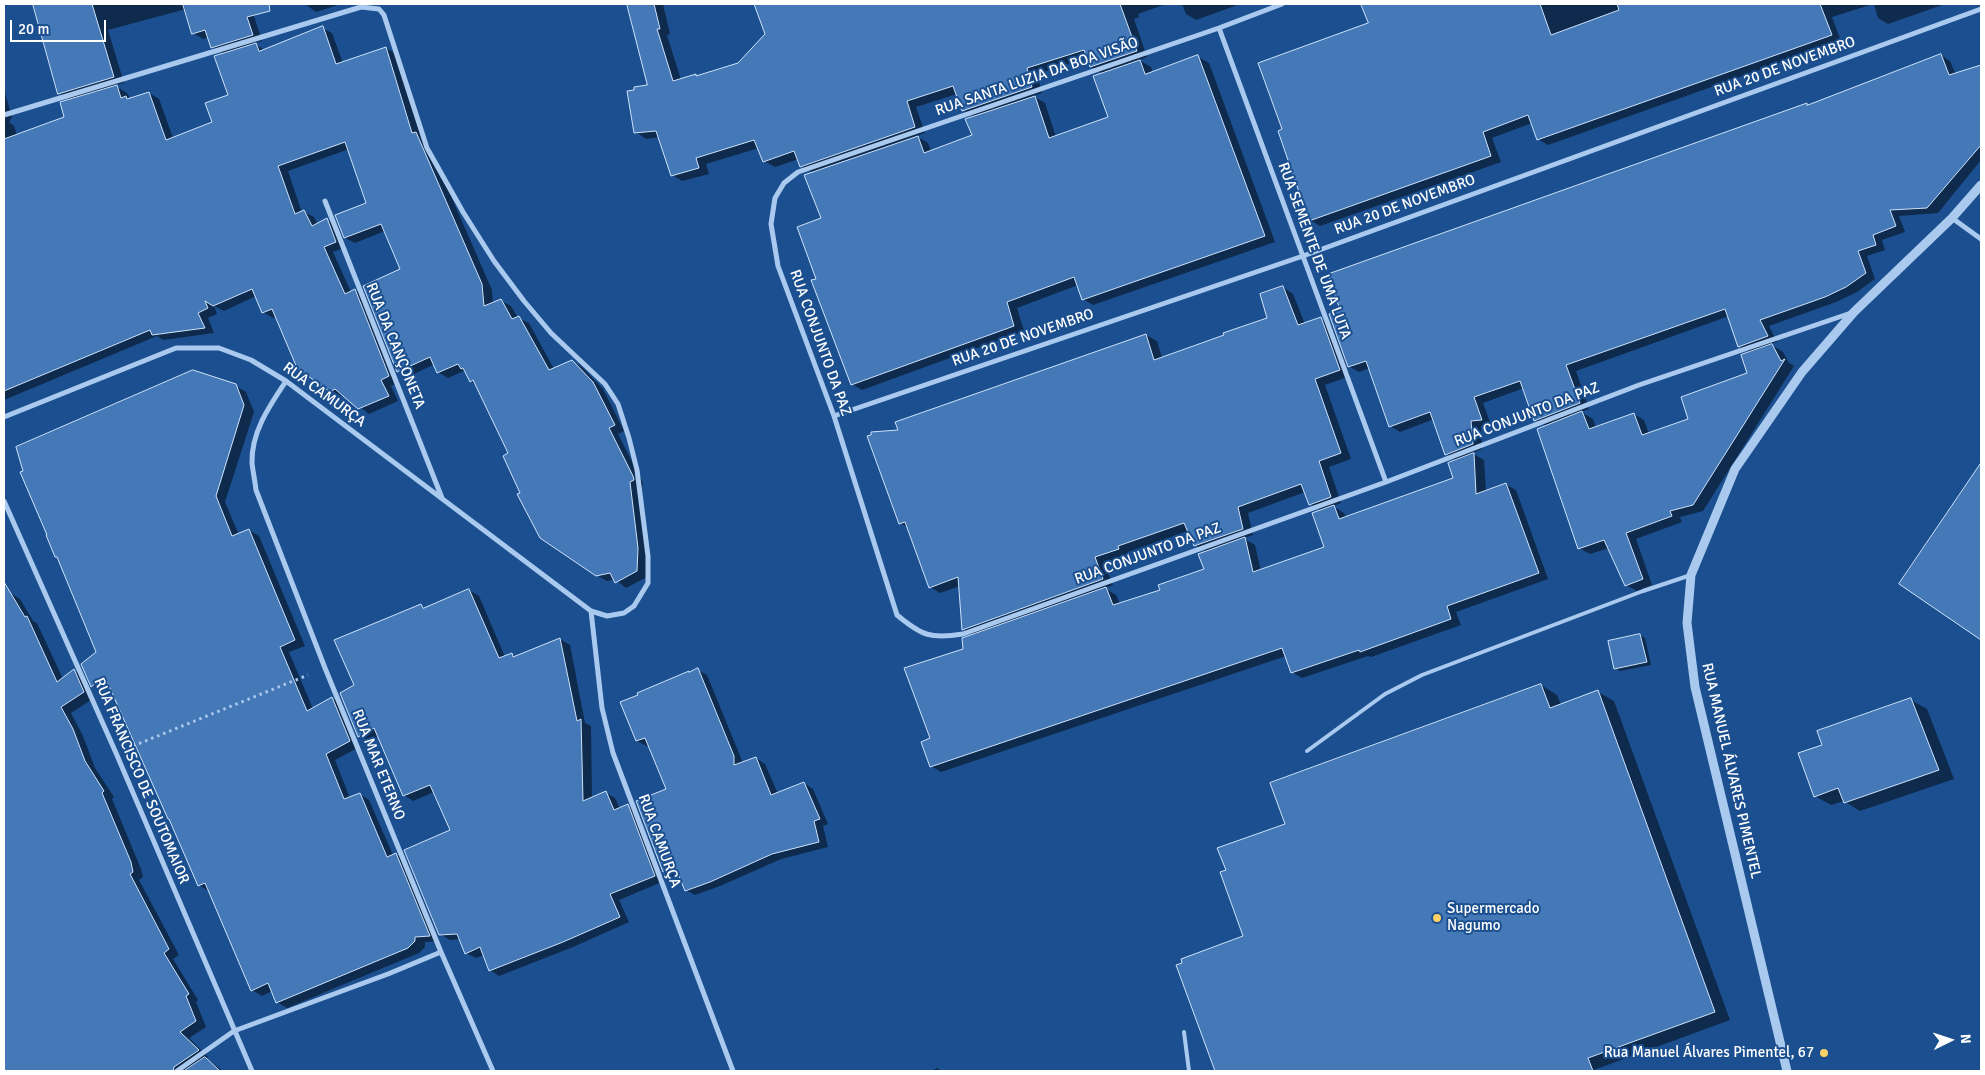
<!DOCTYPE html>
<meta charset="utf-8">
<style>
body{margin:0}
#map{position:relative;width:1985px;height:1075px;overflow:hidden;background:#1b4f8f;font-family:Signika,sans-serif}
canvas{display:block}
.frame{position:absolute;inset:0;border:5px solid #fff;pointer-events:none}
.north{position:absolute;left:1925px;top:1015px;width:50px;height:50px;-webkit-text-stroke:4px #1b4f8f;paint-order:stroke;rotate:86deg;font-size:14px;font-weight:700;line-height:20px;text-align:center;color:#fff}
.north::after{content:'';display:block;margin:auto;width:18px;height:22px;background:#fff;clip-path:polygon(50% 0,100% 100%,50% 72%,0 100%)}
.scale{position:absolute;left:10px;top:20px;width:96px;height:22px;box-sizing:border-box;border:2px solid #fff;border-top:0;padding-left:6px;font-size:15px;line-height:18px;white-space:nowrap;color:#fff;-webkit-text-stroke:4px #1b4f8f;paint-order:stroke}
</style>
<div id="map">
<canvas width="1985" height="1075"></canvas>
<div class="frame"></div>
<div class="north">N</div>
<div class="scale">20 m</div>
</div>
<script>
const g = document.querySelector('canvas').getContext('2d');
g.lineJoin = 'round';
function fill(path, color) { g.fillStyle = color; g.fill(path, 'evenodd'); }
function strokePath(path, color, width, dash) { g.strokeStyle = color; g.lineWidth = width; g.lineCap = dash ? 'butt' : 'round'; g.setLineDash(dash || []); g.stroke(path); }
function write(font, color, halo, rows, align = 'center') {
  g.font = font + ' Signika,sans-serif'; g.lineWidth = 4; g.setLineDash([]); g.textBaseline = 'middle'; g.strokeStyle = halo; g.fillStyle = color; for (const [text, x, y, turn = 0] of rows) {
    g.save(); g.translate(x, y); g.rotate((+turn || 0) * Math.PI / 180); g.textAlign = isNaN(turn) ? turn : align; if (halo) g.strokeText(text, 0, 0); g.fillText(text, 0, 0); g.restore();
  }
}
const shadow = new Path2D(`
 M34,4H250L262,41L253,43L265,50L322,28L332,33L343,63L386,48L396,54L421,136L426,139L492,290L493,304L501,301L511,306L518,318L529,323L554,369L572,361L582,367L603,389L624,431L618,434L643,483V485L640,488L648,554L647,577L626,588L615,579L607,581L596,575L521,494L510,454L477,385L471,381L466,370L448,378L438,372L435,364L408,377L398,371L365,286L401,270L385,231L355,243L345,238L337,216L368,203L349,149L288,171L302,213L304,212L314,217L318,225L327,220L337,226L346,247L333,252L351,292L355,290L365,296L399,382L391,386L398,401L369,414L344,395L341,396L331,390L277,316L273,318L263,312L256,296L224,311L214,306L217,314L208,318L214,333L163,340L157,336L4,400V90L12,117L9,122L14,126L17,135L66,117L72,100L59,93ZM186,9L193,33L203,39L209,37L212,47L225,54L229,95L213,123L173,138L159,99L149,93L130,99L127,93L114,85L124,83L108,30Z
 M305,4H341L316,12Z
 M628,4H663L670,34L667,35L681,80L695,75L698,77L739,64L767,34L756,4H1166L1138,14L1139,17L1134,19L1147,57L1139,60L1151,67L1153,73L1198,57L1209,63L1275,242L1093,305L1083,299L1078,285L1017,308L1024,331L862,390L852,384L817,279L823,219L814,173L801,166L799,159L775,167L764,161L759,148L706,164L709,174L682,181L672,175L659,137L646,139L636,132L649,86ZM1088,58L1091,67L1103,74L1110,118L1056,137L1045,103L1033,96L1042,93L1037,74ZM957,94L963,110L975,117L973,136L931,151L928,143L916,136L925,133L916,107Z
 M1182,4H1240L1196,20L1186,14Z
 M1362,4H1873L1832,17L1841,41L1548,145L1538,139L1532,123L1492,138L1501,162L1320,226L1310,220L1284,130L1369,23Z
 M1874,4H1945L1888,24L1878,18Z
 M1941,55L1950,61L1956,75L1981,66V160L1938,213L1899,216L1905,232L1882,240L1885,250L1867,256L1875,279L1857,292L1836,302L1769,326L1777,342L1770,344L1783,352L1789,363L1794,366L1703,511L1680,517L1682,522L1636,539L1652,585L1637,591L1626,585L1609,548L1590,554L1579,548L1547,426L1535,420L1524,388L1483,403L1491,425L1481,426L1482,449L1472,453L1484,460L1486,492L1505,484L1516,490L1548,579L1456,612L1461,625L1371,657L1368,656L1302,678L1292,672L1286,656L941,772L931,766L964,649L974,636L963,629L960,586L940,593L930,587L909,528L900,523L899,431L1146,335L1157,341L1162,358L1268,319L1283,287L1293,294L1305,324L1321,319L1331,325L1350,376L1325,385L1351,459L1329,467L1341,503L1333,506L1344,513L1346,517L1454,478L1457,461L1446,454L1434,419L1400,432L1390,426L1370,368L1359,372L1350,367L1331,315L1806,105L1808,106ZM1729,316L1739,346L1751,353L1749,374L1690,420L1649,434L1644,420L1634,414L1596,428L1593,419L1581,412L1589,409L1576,371ZM1305,492L1310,504L1322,511L1325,548L1261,571L1255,545L1243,538L1253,535L1248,513ZM1188,531L1195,545L1207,552L1206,570L1162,591L1120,604L1116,595L1105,588L1113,585L1104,563L1129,554L1128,552Z
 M236,386L246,392L254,412L225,502L239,535L249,530L259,536L305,646L289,652L313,709L332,698L342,704L359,747L335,760L350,798L359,794L369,800L393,855L396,854L406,860L439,941L425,942V947L419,953L287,1008L277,1002L272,991L262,996L252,990L210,892L199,885L111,686L102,691L92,686L98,653L59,558L56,556Z
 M1981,465V639L1900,584Z
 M469,590L479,596L505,657L511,654L516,657L560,639L570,645L585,723L591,726L592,799L606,793L615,798L620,809L628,806L637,811L664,881L619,900L629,922L573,947L499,976L490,970L484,955L476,958L466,953L461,939L450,940L440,934L451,831L434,792L413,801L404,795L379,736L368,741L359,736L355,686L421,605L426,608Z
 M10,593L20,599L33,621L37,623L63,679L74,671L84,677L94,698L71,713L83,736L95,768L114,797L112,799L141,869L143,877L139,880L179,955L173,959L198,1000L196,1002L206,1027L189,1038L208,1057L206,1058L223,1071H4V601Z
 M1640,635L1645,638L1651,665L1620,671L1615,668L1609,642Z
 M697,670L707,675L743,763L756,758L765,764L778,794L804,783L813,789L828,824L823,826L828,847L781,859L720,886L695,895L686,890L679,874L673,877L664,871L667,790L649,745L647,746L637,741L691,673Z
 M1541,685L1557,695L1561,705L1598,692L1614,701L1730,1020L1591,1071H1217L1178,966L1245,936L1227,871L1287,824Z
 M1911,700L1927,709L1954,779L1860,811L1844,801L1831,805L1815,796L1824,746Z
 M937,1068L942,1071H931Z`);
const building = new Path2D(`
 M33,4H92L114,77L58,94Z
 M183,4H269L270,11L247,17L253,35L211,48L205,30L192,34Z
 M627,4H654L660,29H657L673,81L696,74V76L738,63L765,34L754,4H1120L1137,51L1090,67L1084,50L1027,68L1032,87L962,111L953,86L907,101L915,127L800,167L794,151L763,162L754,140L696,158L699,168L671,176L656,131L634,133L627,91L634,90V87L647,85Z
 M1361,4H1540L1551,35L1619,10L1617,4H1820L1832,35L1537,140L1528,115L1483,132L1491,156L1309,221L1278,131L1282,129L1258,63L1368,23Z
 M323,26L336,64L386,47L412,133L416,132L482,284L484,306L501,299L512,319L519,316L549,370L572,360L593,382L615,425L609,428L633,476L634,480L630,482L638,548L637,571L615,583L610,573L596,576L540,538L517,494L520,493L503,456L508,453L473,380L470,382L463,368L461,369L458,364L437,373L430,357L397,372L363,286L400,269L381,224L344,238L335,215L366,203L345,142L278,166L295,214L304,210L312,226L327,218L336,242L324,247L345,294L355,289L389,376L381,380L389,396L358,409L335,389L330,392L297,368L272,309L262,313L252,289L213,306L205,301L208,308L198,313L205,328L152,335L150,330L4,391V139L64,117L60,102L117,85L121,98L126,96L127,99L149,92L166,140L212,122L205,103L228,95L214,56L256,43L259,51Z
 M1941,54L1949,75L1981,65V145L1927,208L1890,210L1896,226L1873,235L1876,245L1858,251L1866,273L1846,287L1825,297L1760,320L1768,336L1738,347L1725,309L1566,365L1580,403L1534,421L1520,381L1474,397L1482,420L1471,421L1473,444L1445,455L1430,412L1389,427L1366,361L1348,367L1329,314L1340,310L1328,274L1807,103V105Z
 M1198,55L1265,236L1082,300L1074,277L1007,302L1014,326L851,385L811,280L816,279L797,227L821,218L804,175L918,136L924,153L972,135L965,119L1035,96L1049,138L1108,117L1093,76L1140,60L1145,74Z
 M1283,286L1298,325L1321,317L1340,370L1315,379L1341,453L1319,461L1331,497L1309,505L1301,484L1238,507L1243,529L1194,546L1184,523L1118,546L1119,549L1095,557L1103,579L962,630L958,577L929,588L905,522L899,524L867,436L871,435V432L898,430L895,422L1146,334L1154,360L1224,335L1223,333L1267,318L1260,294Z
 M1772,344L1781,361L1785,359L1693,505L1670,511L1672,516L1626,533L1643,579L1625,586L1604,540L1578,549L1537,429L1582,411L1589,429L1634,413L1642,435L1688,419L1681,397L1747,373L1741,355Z
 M193,370L236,384L244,405L216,496L232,536L249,529L295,640L280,647L307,711L332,697L350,741L326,754L344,799L360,793L387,857L396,853L430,936L415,937V941L408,948L276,1003L268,983L251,991L205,883L198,886L169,819H168L105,677L91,687L81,664L96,652L57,557H55L46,535H47L20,472L23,471L16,447Z
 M1474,453L1476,494L1506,483L1539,573L1447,606L1451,619L1360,652L1359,650L1291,673L1282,648L930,767L921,742L930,738L904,668L963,649L962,638L1106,587L1113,605L1160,590L1158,585L1204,569L1198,554L1245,537L1253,572L1324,547L1312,513L1334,505L1339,519L1453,478L1448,463Z
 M1981,463V640L1899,584Z
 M4,582L25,617L27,616L57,682L74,669L84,692L61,707L73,729L85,761L104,791L102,793L131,862L133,872L130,874L169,949L164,953L189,994L186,996L196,1021L180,1032L199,1050L174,1067L173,1071H4Z
 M469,589L499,658L512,653L513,657L560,638L577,721L581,719L583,801L606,791L614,810L628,804L655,876L610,894L620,917L563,942L489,971L480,947L465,954L457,934L439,935L404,850L450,830L430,785L403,796L374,728L358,737L340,693L354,685L334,640L421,604L423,608Z
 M1640,634L1647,662L1614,669L1608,641Z
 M698,668L734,756V765L756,757L771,795L804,782L820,819L814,821L819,842L772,854L710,882L685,891L675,867L663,872L636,801L666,789L645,738L636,741L620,702L638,695L637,693L689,671V672Z
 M1541,684L1550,708L1598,690L1715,1012L1588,1058L1593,1071H1215L1176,965L1182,963L1181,959L1243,936L1220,872L1226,870L1217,848L1285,824L1270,783Z
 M1911,698L1939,770L1844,803L1838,788L1814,797L1798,753L1822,745L1817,731Z
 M205,1057L220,1071H184Z`);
const path = new Path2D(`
 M133,746L308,675`);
const service = new Path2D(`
 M1307,751L1385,694L1422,675L1643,591L1691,575
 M1184,1032L1189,1071`);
const minor = new Path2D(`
 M1282,4L1219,28L798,172L784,183L775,198L771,224L778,266L834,416L897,615C922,636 931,639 963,634L1386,482L1639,385L1851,313
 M1219,28L1386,482
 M4,115L361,7L379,9L384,15L427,148L463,212L494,261L524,301L551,333L605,384L618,404L629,438L637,470L648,556V583L634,606L624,613L607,616L591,611L286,381L251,360L219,348H176L4,417
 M325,201L442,498
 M1952,218L1981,239
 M834,416L1303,256L1981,9
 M4,501L116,753L252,1071
 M591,611L602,708L613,753L733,1071
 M441,952L493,1071
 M177,1071L234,1031L388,974L441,952L325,668L256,490C255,481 253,472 252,463C251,432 270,405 286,381`);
const tertiary = new Path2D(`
 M1787,1071L1695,687L1687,623L1691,575L1735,469L1802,372L1854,312L1952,218L1981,185`);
const markers = [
 [1437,918,5,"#ffd166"],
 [1824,1053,5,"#ffd166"]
];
const streetNames = [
 ["RUA 20 DE NOVEMBRO",1785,67,-20],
 ["RUA SANTA LUZIA DA BOA VISÃO",1037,77,-19],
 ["RUA 20 DE NOVEMBRO",1405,205,-20],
 ["RUA SEMENTE DE UMA LUTA",1314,251,70],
 ["RUA 20 DE NOVEMBRO",1023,338,-19],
 ["RUA CONJUNTO DA PAZ",820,343,70],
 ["RUA DA CANÇONETA",395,346,68],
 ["RUA CAMURÇA",324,395,36],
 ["RUA CONJUNTO DA PAZ",1527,415,-21],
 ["RUA CONJUNTO DA PAZ",1148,554,-20],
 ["RUA MAR ETERNO",378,765,68],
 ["RUA MANUEL ÁLVARES PIMENTEL",1731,771,77],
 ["RUA FRANCISCO DE SOUTOMAIOR",141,781,67],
 ["RUA CAMURÇA",659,841,70]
];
const poiNames = [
 ["Supermercado",1447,909],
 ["Nagumo",1447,926],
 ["Rua Manuel Álvares Pimentel, 67",1814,1053,"right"]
];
fill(shadow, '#0007');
fill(building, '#4478b7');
strokePath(building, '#cfe3fa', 1);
strokePath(path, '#a9c9ee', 3, [2.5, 4]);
strokePath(service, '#a9c9ee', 4);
strokePath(minor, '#a9c9ee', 5);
strokePath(tertiary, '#a9c9ee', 9);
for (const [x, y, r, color] of markers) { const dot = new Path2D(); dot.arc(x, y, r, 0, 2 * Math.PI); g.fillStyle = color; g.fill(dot); strokePath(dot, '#1b4f8f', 2); }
write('15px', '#fff', '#1b4f8f', streetNames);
write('15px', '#fff', '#1b4f8f', poiNames, 'left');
</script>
